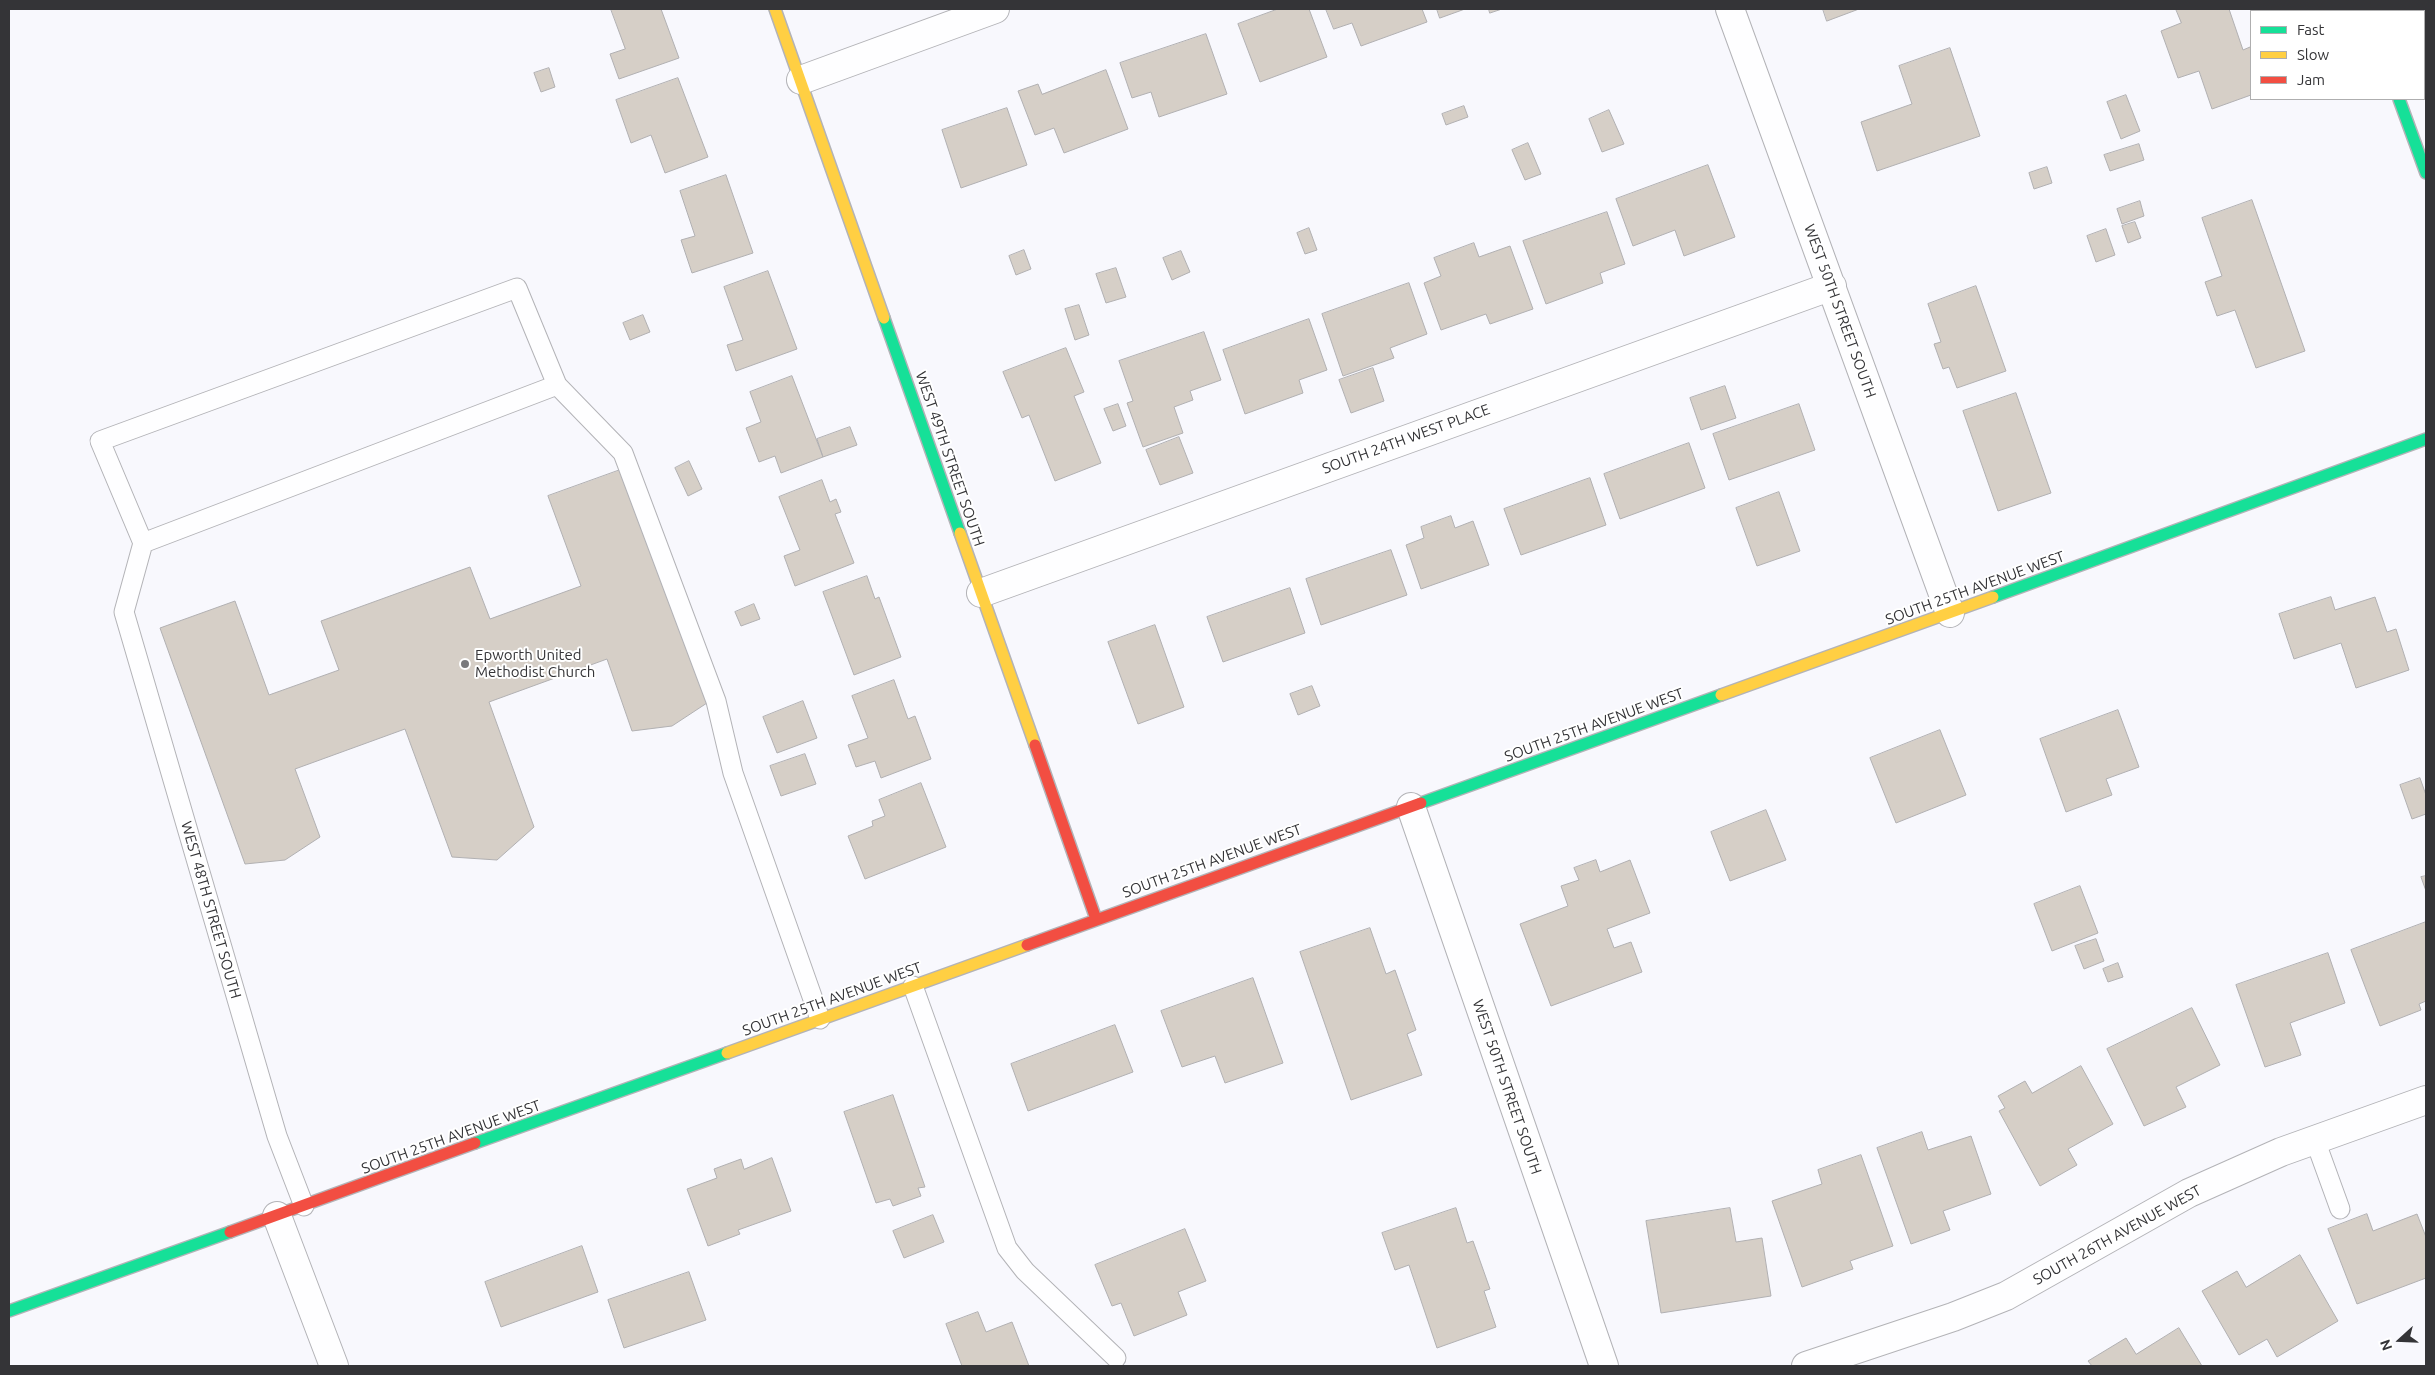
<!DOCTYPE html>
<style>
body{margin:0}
#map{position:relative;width:2435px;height:1375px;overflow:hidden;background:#f8f8fd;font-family:Ubuntu,sans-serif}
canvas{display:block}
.frame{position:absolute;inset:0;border:10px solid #343437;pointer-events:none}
.legend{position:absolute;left:2250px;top:10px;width:175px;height:90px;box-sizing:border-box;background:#fff;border:1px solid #aeaeaf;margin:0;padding:6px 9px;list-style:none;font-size:15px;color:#343437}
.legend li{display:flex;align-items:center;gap:10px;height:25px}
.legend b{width:25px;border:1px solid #aeaeaf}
.north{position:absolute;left:2375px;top:1315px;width:50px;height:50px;-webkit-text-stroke:4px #fff;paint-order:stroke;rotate:250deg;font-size:14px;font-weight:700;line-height:20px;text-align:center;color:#343437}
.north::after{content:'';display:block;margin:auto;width:18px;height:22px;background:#343437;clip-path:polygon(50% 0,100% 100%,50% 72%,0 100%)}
</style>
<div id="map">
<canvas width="2435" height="1375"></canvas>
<div class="frame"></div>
<ul class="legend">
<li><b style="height:6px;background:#16e098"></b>Fast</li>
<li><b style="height:6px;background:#ffcf43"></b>Slow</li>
<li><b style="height:6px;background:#f24e42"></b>Jam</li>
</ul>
<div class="north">N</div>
</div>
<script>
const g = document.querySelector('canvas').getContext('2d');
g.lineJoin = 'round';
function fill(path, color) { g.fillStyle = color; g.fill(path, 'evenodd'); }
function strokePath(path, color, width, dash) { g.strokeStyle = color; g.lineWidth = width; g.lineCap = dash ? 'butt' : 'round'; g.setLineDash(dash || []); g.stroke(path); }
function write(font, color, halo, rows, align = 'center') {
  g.font = font + ' Ubuntu,sans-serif'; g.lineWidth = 4; g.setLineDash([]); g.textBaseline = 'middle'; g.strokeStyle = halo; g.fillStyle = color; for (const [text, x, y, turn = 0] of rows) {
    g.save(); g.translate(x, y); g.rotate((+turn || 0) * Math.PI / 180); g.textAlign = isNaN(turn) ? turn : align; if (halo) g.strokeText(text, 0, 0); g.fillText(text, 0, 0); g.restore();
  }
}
const building = new Path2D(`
 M611,9H661L679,58L619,79L610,54L625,49Z
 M1278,9H1309L1327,57L1260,82L1238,24Z
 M1326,9H1422L1427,22L1361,46L1352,23L1334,29Z
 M1437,9H1465L1440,18Z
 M1489,9H1502L1490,13Z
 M1823,9H1859L1827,21Z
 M2176,9H2229L2243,50L2250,47L2251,50V95L2212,109L2199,71L2178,78L2161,31L2181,23Z
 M1206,34L1227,94L1159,117L1151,92L1132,98L1120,63Z
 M1950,48L1980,136L1877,171L1861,122L1912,104L1899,66Z
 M549,68L555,87L541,92L534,73Z
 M1106,70L1128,129L1064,153L1054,128L1035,135L1018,91L1038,84L1042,94Z
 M678,78L708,157L665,173L651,135L631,143L616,100Z
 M2126,95L2140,131L2121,139L2107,102Z
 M1464,106L1468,117L1446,125L1442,114Z
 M1007,108L1027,165L961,188L942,130Z
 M1609,110L1624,144L1602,152L1589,119Z
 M1528,143L1541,174L1525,180L1512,150Z
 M2139,144L2144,160L2110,171L2104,155Z
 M1708,165L1735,237L1684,256L1675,230L1633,246L1616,199Z
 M2047,167L2052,183L2034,189L2029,173Z
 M726,175L753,253L692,273L681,240L695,236L680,191Z
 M2252,200L2305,351L2256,368L2235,310L2217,316L2205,282L2222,276L2202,218Z
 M2140,201L2144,216L2122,224L2117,209Z
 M1607,212L1625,264L1600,273L1603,283L1546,304L1523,241Z
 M2135,222L2141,238L2128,243L2122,226Z
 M1309,228L1317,250L1305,254L1297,233Z
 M2106,229L2115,255L2096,262L2087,236Z
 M1474,243L1479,257L1510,246L1533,309L1490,324L1486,314L1441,330L1424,283L1441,276L1434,258Z
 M1024,250L1031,269L1016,275L1009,256Z
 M1181,251L1190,272L1172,280L1163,258Z
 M1116,268L1126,297L1106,303L1096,274Z
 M768,271L797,349L736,371L727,345L743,340L724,287Z
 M1409,283L1427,334L1390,348L1394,358L1343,376L1322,314Z
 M1976,286L2006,371L1957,388L1949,367L1943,369L1934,344L1941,342L1928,304Z
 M1079,305L1089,335L1075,340L1065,309Z
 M643,315L650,332L630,340L623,323Z
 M1309,319L1327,370L1299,380L1303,393L1245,414L1223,350Z
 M1204,332L1221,380L1190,391L1193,400L1174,407L1183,433L1143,447L1127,403L1133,401L1119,361Z
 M1066,348L1084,392L1074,396L1101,463L1055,481L1029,415L1022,418L1003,372Z
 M1373,368L1384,401L1351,413L1339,380Z
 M792,376L823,457L781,473L775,456L759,462L746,428L761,422L750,392Z
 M1725,386L1736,418L1701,430L1690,398Z
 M2016,393L2051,493L1998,511L1963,411Z
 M1118,404L1126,426L1113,431L1104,409Z
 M1799,404L1815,450L1729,480L1713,434Z
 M850,427L857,445L823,457L817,439Z
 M1179,437L1193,473L1160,485L1146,450Z
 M1689,443L1705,488L1620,519L1604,474Z
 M689,461L702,489L688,496L675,468Z
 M623,469L707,703L672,726L632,731L607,659L489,702L534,827L497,860L452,857L405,729L295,769L320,837L285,860L245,864L160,628L235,601L269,695L339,670L321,621L470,567L490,619L581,586L548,496Z
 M1590,478L1606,525L1521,555L1504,509Z
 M822,480L830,502L836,499L841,512L835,514L854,563L795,586L784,556L800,550L779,497Z
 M1779,492L1800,551L1757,566L1736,508Z
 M1451,516L1455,528L1473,521L1489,565L1421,589L1406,545L1424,538L1421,527Z
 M1391,550L1407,595L1321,625L1306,579Z
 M867,576L875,599L879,597L901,657L854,675L823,592Z
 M1290,588L1305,633L1223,662L1207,617Z
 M2331,597L2335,610L2375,597L2387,632L2396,629L2409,670L2356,688L2341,643L2294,659L2279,614Z
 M754,604L760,619L741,626L735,612Z
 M1155,625L1184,707L1138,724L1108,642Z
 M894,680L908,719L915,716L931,759L881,778L875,761L856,767L848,745L868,738L852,696Z
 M1312,686L1320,706L1298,715L1290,694Z
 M803,701L817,738L777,753L763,717Z
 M2118,710L2139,767L2106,779L2112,795L2066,812L2040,739Z
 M1940,730L1966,795L1896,823L1870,758Z
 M805,754L816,784L781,796L770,766Z
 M2420,778L2426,795V814L2412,819L2400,785Z
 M921,783L946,847L865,879L848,836L873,826L872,821L885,816L879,800Z
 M1766,810L1786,860L1730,881L1711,832Z
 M1596,860L1600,872L1630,860L1650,913L1607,929L1614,948L1631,942L1642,972L1551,1006L1520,924L1568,906L1561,886L1579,880L1574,868Z
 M2426,876V891L2421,877Z
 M2080,886L2098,933L2052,951L2034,904Z
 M2426,922V1001L2419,1004L2421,1010L2380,1026L2351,950Z
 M1370,928L1386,974L1395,970L1416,1030L1407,1034L1422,1075L1351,1100L1300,952Z
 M2096,939L2104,961L2084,969L2075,946Z
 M2328,953L2345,1003L2290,1023L2301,1055L2265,1067L2236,985Z
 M2118,963L2123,977L2108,982L2103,969Z
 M1253,978L1283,1063L1225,1083L1215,1056L1182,1067L1161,1011Z
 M2192,1008L2220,1065L2176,1087L2186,1107L2144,1126L2107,1049Z
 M1115,1025L1133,1072L1028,1111L1011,1064Z
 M2081,1066L2113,1124L2068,1149L2077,1165L2040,1186L1999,1111L2005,1108L1998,1096L2025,1081L2032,1093Z
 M893,1095L925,1187L918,1188L921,1196L893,1206L890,1199L876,1203L844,1112Z
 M1922,1132L1928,1150L1971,1136L1991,1194L1943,1211L1950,1230L1911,1244L1877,1148Z
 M1861,1155L1893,1246L1850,1261L1853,1269L1802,1287L1772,1201L1822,1184L1818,1170Z
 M772,1158L791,1211L738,1230L740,1234L708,1246L687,1189L717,1178L714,1169L741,1159L744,1169Z
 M1456,1208L1467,1243L1473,1241L1490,1289L1484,1291L1496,1327L1437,1348L1409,1265L1395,1270L1382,1233Z
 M1730,1208L1736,1242L1762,1238L1771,1296L1661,1313L1646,1221Z
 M2367,1214L2373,1231L2417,1214L2426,1237V1278L2357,1304L2328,1229Z
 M933,1215L944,1242L904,1258L893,1231Z
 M1185,1229L1206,1281L1178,1292L1187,1315L1134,1336L1121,1303L1112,1306L1095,1265Z
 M582,1246L598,1292L501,1327L485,1282Z
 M2300,1255L2338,1321L2277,1357L2267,1339L2239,1355L2202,1291L2237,1271L2246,1287Z
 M689,1272L706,1320L624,1348L608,1300Z
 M978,1312L986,1332L1012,1322L1029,1366H962L946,1324Z
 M2179,1328L2202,1366H2092L2088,1361L2126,1338L2136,1354Z`);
const lane = new Path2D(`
 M557,385L623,453L716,701L733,773L820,1019
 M143,543L557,385L517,288L100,441L143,543L124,612L277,1136L304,1206
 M913,986L1007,1248L1025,1271L1116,1358
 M2315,1140L2340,1209`);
const street = new Path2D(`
 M1730,9L1950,613
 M801,80L995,9
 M981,593L1832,286
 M1411,807L1604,1366
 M277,1216L334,1366
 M1806,1366L1953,1317L2006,1296L2189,1193L2281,1152L2426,1100`);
const fast = new Path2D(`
 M2399,99L2426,173
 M884,318L960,533
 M1993,597L2426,439
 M1421,803L1721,695
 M475,1143L727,1053
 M9,1311L230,1232`);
const slow = new Path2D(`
 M775,9L884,318
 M960,533L1035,745
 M1721,695L1993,597
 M727,1053L1027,945`);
const jam = new Path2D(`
 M2366,9L2367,11
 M1035,745L1096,919
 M1027,945L1421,803
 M230,1232L475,1143`);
const markers = [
 [465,664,5,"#79797c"]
];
const streetNames = [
 ["WEST 50TH STREET SOUTH",1840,311,70],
 ["SOUTH 24TH WEST PLACE",1406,439,-20],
 ["WEST 49TH STREET SOUTH",950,459,71],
 ["SOUTH 25TH AVENUE WEST",1975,588,-20],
 ["SOUTH 25TH AVENUE WEST",1594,725,-20],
 ["SOUTH 25TH AVENUE WEST",1212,861,-20],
 ["WEST 48TH STREET SOUTH",211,910,74],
 ["SOUTH 25TH AVENUE WEST",832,999,-20],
 ["WEST 50TH STREET SOUTH",1507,1087,71],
 ["SOUTH 25TH AVENUE WEST",451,1137,-20],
 ["SOUTH 26TH AVENUE WEST",2117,1235,-29]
];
const poiNames = [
 ["Epworth United",475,655],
 ["Methodist Church",475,672]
];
fill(building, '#d6cfc7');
strokePath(building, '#b1b0b2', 1);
strokePath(lane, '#b3b3b7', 21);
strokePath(street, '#b3b3b7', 30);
strokePath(fast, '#b3b3b7', 14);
strokePath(slow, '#b3b3b7', 14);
strokePath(jam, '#b3b3b7', 14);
strokePath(lane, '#fefeff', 19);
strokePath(street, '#fefeff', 28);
strokePath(fast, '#16e098', 11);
strokePath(slow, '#ffcf43', 11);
strokePath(jam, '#f24e42', 11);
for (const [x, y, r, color] of markers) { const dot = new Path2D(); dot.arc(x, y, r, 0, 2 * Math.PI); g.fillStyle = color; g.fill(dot); strokePath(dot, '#fff', 2); }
write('15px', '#343437', '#fff', streetNames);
write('15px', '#343437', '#fff', poiNames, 'left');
</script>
